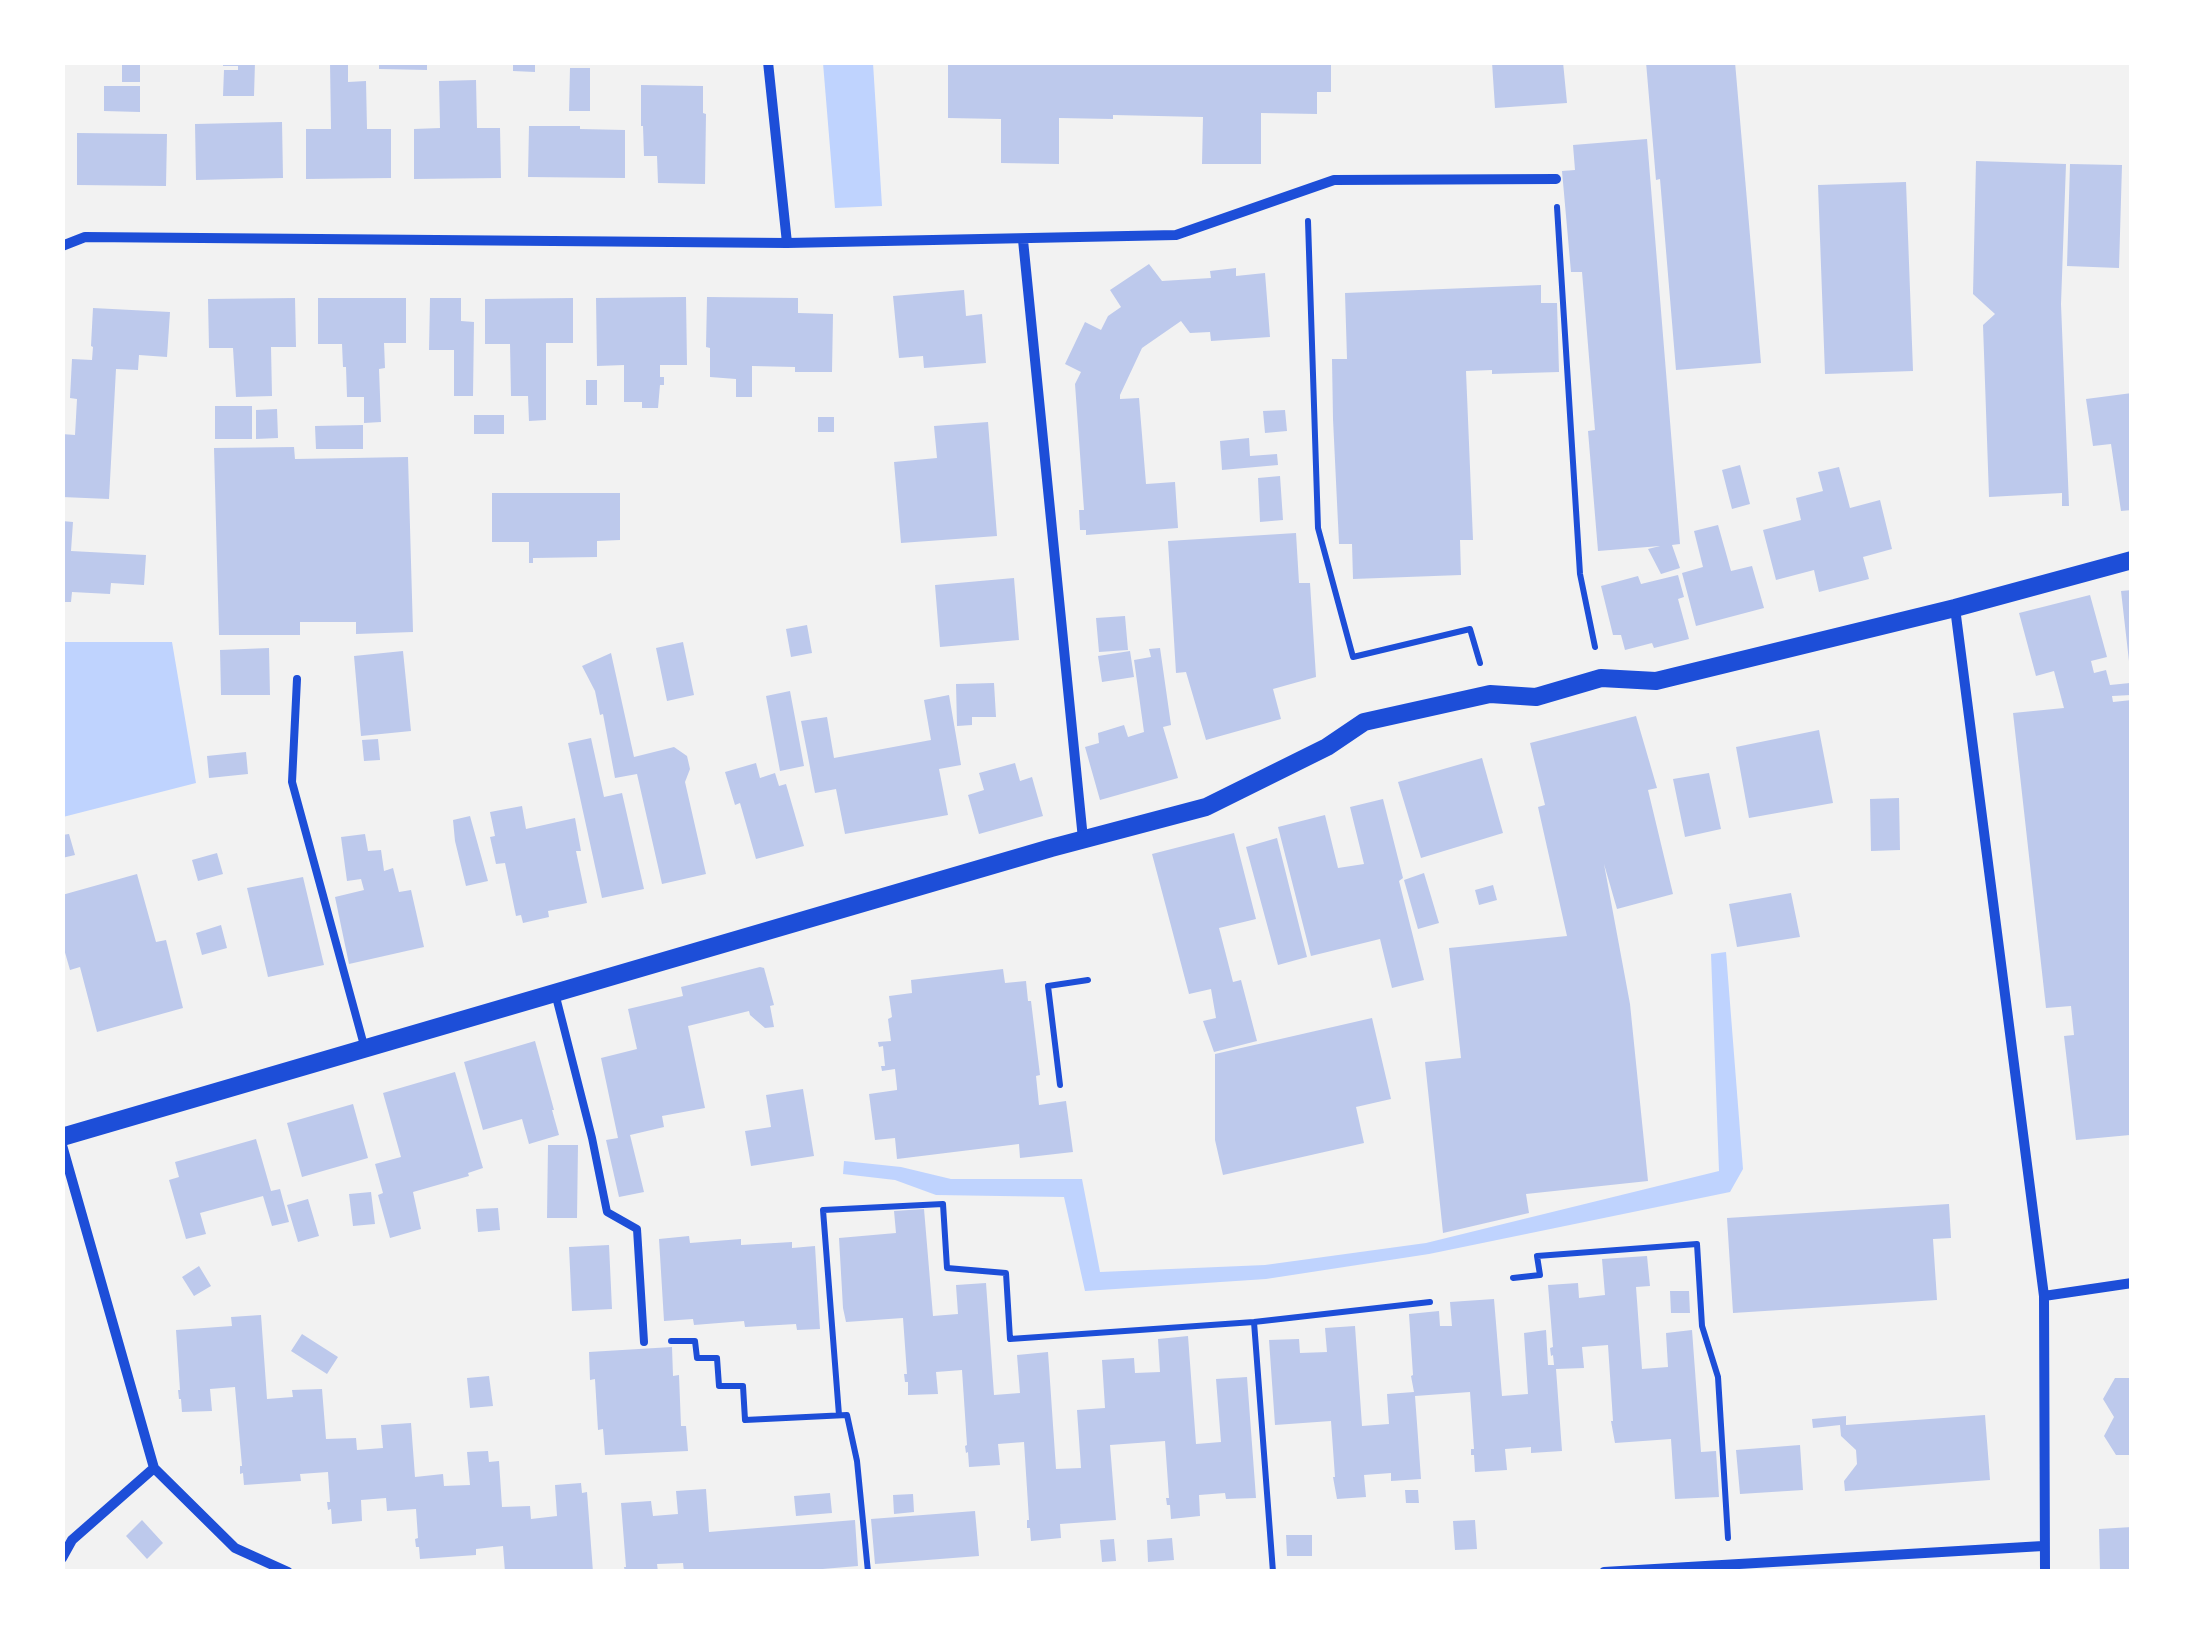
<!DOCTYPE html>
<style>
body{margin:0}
#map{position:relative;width:2194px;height:1634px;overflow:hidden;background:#f2f2f2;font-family:"Space Grotesk",sans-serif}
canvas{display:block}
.frame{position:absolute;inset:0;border:65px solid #fff;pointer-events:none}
</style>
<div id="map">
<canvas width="2194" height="1634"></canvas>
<div class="frame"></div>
</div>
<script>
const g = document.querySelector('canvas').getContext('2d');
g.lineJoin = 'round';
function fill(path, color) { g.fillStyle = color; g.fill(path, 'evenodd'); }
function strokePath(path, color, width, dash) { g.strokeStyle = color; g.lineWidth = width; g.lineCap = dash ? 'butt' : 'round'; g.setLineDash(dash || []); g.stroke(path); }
const water = new Path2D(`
 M823,63H873L882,206L835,208Z
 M63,642H172L196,783L63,817Z
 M1726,952L1743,1169L1730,1192L1429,1254L1266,1279L1085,1291L1064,1197L936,1195L895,1180L843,1174L844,1161L901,1167L951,1179H1082L1100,1272L1265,1265L1426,1243L1719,1171L1711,954Z`);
const building = new Path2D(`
 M122,62H140V82H122Z
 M223,62H255L254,96H223L224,70H238V66H223Z
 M330,62H348V82L366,81L367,129H391V178L306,179V129H331Z
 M379,62H427V70L379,69Z
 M513,62H535V72L513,71Z
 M948,62H1331V92H1317V114L1261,113V164H1202L1203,117L1113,115V119L1059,118V164L1001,163V119L948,118Z
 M1492,62H1563L1567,103L1495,108Z
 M1646,62H1735L1761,363L1676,370L1660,179L1656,180Z
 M570,68H590V111H569Z
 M476,80L477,128H500L501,178L414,179V129L440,128L439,81Z
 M641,85L703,86V113L706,114L705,184L658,183L657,156H644L643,126H641Z
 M104,86H140V112L104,111Z
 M282,122L283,178L196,180L195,124Z
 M529,126H580V129L625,130V178L528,177Z
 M77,133L167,134L166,186L77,185Z
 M1647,139L1680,544L1672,545L1680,568L1661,574L1648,549L1660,546L1598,551L1588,431L1595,430L1582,272H1571L1562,171L1575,170L1573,145Z
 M1976,161L2066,164L2061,304L2069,506H2062V493L1989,497L1983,325L1995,314L1973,294Z
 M2070,164L2122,165L2119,268L2067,266Z
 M1906,182L1913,371L1825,374L1818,185Z
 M1149,264L1162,281L1211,278L1210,271L1236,268V276L1265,273L1270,337L1211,341L1210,332L1190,333L1181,321L1142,348L1120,395V399L1139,398L1146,484L1175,482L1178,528L1086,535V530H1080L1079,510H1084L1075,384L1081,372L1065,364L1085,322L1101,330L1108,316L1121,307L1110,290Z
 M1541,285V303H1557L1559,372L1492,374V370L1466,371L1473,540H1460L1461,575L1353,579L1352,544H1339L1333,419L1332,359H1347L1345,293Z
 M964,290L966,316L982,314L986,363L924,368L923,356L899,358L893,296Z
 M686,297L687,365H660V377H664V385H660L658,408H642V402H624V365L597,366L596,298Z
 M707,297L798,298V313L833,314L832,372H795V367L752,366V397H736V379L710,377V348L706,347Z
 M295,298L296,347H271L272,396L236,397L233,348H209L208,299Z
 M318,298H406V343H384L385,368L379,369L381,422L364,423V397H347L346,367H343L342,344H318Z
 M430,298H461V321L474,322L473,396H454V350H429Z
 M573,298V343H546V420L529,421L528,396H511L510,344H485V299Z
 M93,308L170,312L167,357L139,355L138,370L116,369L109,499L62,497V434L75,435L77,399L70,398L72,359L92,360L93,347L91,346Z
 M586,380H597V405H586Z
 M2132,393V510L2121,511L2111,444L2093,446L2086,399Z
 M215,406H252V439H215Z
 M277,409L278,438L256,439V410Z
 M1285,410L1287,431L1265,433L1263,411Z
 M474,415H504V434H474Z
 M818,417H834V432H818Z
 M988,422L997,536L901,543L894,462L937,458L934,426Z
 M363,425V449H316L315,426Z
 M1249,438L1250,456L1277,454L1278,465L1222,470L1220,441Z
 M294,447L295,459L408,457L413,632L356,634V622H300V635H219L214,448Z
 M1740,465L1750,504L1732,509L1722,470Z
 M1839,467L1850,508L1880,500L1892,549L1863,557L1869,579L1819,592L1814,570L1776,580L1763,530L1801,520L1796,498L1823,491L1818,472Z
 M1280,476L1283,520L1260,522L1258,478Z
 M492,493H620V540L597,541V557L533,558V563H529V542H492Z
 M62,521L73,522L71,551L146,555L144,585L111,583L110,594L72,592L71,602H62Z
 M1718,525L1731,571L1752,566L1764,608L1696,626L1682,573L1703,567L1694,531Z
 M1296,533L1299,583H1310L1316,677L1273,689L1281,719L1206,740L1186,672L1176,673L1168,541Z
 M1678,575L1684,597L1678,599L1689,639L1654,648L1652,643L1625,650L1621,635H1613L1601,586L1638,576L1641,584Z
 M1014,578L1019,640L940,647L935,585Z
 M2132,590V661H2129L2121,591Z
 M2090,595L2107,657L2091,661L2094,673L2106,670L2110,685L2130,683L2131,695L2112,696L2113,702L2132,700V1123H2129L2130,1135L2076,1140L2064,1036L2074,1035L2071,1006L2046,1008L2013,713L2064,708L2054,671L2036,676L2019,613Z
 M1125,616L1128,650L1099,652L1096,618Z
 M807,625L812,653L791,657L786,629Z
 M683,642L694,695L667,701L656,648Z
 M269,648L270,695H221L220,650Z
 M1160,648L1171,725L1163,727L1178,778L1100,800L1085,747L1099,743L1098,733L1124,725L1128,737L1144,732L1134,660L1151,657L1149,649Z
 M403,651L411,731L361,736L354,656Z
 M1130,651L1134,677L1102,682L1098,656Z
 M611,653L634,757L674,747L687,756L690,769L685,782L706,874L662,884L637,774L615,778L603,714L600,715L595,691L582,666Z
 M994,683L996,717H972V725L957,726L956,684Z
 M790,691L804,766L780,771L766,696Z
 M949,695L961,765L939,769L948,815L845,834L836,789L815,793L801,721L827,717L834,758L931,740L924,700Z
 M1636,716L1657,788L1648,790L1673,894L1617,909L1604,864L1630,1004L1648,1181L1526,1194L1529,1213L1443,1233L1425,1062L1461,1058L1449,948L1567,936L1538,807L1545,805L1530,743Z
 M1819,730L1833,803L1749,818L1736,747Z
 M591,738L604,797L622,793L644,889L602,898L568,743Z
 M378,739L380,760L364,761L362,740Z
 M246,752L248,774L209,778L207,756Z
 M1482,758L1503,833L1421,858L1398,782Z
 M756,763L760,778L775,773L779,786L786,784L804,846L756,859L740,803L735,805L725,772Z
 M1015,763L1020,781L1032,777L1043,816L979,834L968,795L984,790L979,773Z
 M1709,773L1721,829L1685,837L1673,779Z
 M1899,798L1900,850L1871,851L1870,799Z
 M1383,799L1403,878L1399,881L1424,980L1392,988L1380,939L1311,956L1278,827L1325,815L1338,868L1364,864L1350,807Z
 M522,806L526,829L575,818L581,851H576L587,903L548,911L549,917L523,923L521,915L516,916L505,863L496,864L490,837L495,836L490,812Z
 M470,816L488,881L466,886L455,841L453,820Z
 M1234,833L1256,919L1219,928L1233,982L1241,980L1257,1041L1214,1052L1203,1021L1216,1018L1211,989L1189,994L1152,854Z
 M69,834L75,855L62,858V835Z
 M365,834L368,851L381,850L384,871L393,868L399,892L411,890L424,947L349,964L335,897L364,890L361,879L347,881L341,837Z
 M1277,838L1307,957L1278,965L1246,847Z
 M217,853L223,874L198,881L192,860Z
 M1424,873L1439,923L1418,929L1404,880Z
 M137,874L156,942L166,940L183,1008L97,1032L80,967L70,970L62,942V895Z
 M303,877L324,965L268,977L247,888Z
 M1493,885L1497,900L1479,905L1475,890Z
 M1791,893L1800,937L1737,947L1729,904Z
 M221,925L227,948L202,955L196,933Z
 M760,967L764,968L774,1005L770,1006L774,1027L765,1028L750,1015L749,1011L688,1026L705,1108L662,1116L664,1127L630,1135L644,1192L619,1197L606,1140L618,1138L601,1058L637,1049L628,1009L683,996L681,987Z
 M1003,969L1005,983L1026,981L1028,1001H1031L1040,1075L1036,1076L1039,1105L1066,1101L1073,1152L1020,1158L1019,1144L897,1159L895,1138L875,1140L869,1094L897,1090V1088L895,1069L882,1071L881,1066H885L883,1046L879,1047L878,1042L891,1041L888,1019L892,1017L889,996L912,993L911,980Z
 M1372,1018L1391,1099L1356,1107L1364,1143L1223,1175L1215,1140V1054Z
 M535,1041L554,1110H552L559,1135L529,1144L522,1119L483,1130L464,1062Z
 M455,1072L483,1168L468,1173L469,1176L413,1192L421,1229L390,1238L378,1195L383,1193L375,1164L401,1157L383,1093Z
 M803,1089L814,1156L751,1166L745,1131L771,1127L766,1095Z
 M353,1104L368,1158L302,1177L287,1123Z
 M256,1139L271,1191L280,1189L289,1222L272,1226L263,1196L200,1213L206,1234L186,1239L169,1180L179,1177L175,1162Z
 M548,1145H578L577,1218H547Z
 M371,1192L375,1224L353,1226L349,1194Z
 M308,1199L319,1236L298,1242L287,1205Z
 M1949,1204L1951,1238L1933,1239L1937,1300L1733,1313L1727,1218Z
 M498,1208L500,1230L478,1232L476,1209Z
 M924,1209L933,1316L958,1314L956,1285L986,1283L994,1395L1020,1393L1017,1355L1048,1352L1056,1469L1081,1468L1077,1410L1105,1408L1102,1360L1134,1358L1135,1373L1160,1372L1158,1339L1188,1336L1196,1444L1221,1442L1216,1379L1247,1377L1256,1498L1226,1499L1225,1493L1199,1495L1200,1516L1171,1519L1170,1505H1167L1166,1498H1169L1165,1441L1110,1445L1116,1520L1060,1524L1061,1538L1031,1541L1030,1528H1027V1520H1029L1024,1442L998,1444L1000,1465L969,1467L968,1452L966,1453L965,1446L967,1445L962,1370L936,1372L938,1394L908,1395V1382H905L904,1374H907L903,1318L846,1322L843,1308L839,1238L896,1233L894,1211Z
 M689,1236L690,1243L741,1239V1245L792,1242V1248L815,1246L820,1329L797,1330L796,1324L745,1327L744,1321L694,1325L693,1319L664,1321L659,1239Z
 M609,1245L612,1309L572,1311L569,1247Z
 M1647,1256L1650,1286L1636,1287L1642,1369L1668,1367L1666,1333L1692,1330L1701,1452L1716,1451L1719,1497L1675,1499L1671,1439L1615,1443L1611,1421H1613L1608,1345L1582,1347L1584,1368L1556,1369L1562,1451L1531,1453V1447L1505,1449L1507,1470L1475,1472L1474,1455H1471V1449H1474L1470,1392L1415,1396L1421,1479L1391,1481V1473L1364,1475L1366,1497L1337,1499L1333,1477H1335L1331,1421L1275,1425L1269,1340L1299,1339L1300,1353L1327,1352L1325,1328L1355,1326L1362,1426L1389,1424L1387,1394L1414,1392L1411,1376L1413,1375L1409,1314L1439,1311L1440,1326H1452L1450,1302L1494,1299L1502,1396L1528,1394L1524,1333L1546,1330L1548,1365H1554L1553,1355L1551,1356L1550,1348L1553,1347L1548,1285L1578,1283L1579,1298L1605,1295L1602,1259Z
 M199,1266L211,1286L194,1296L182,1277Z
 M1670,1291H1689L1690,1313H1671Z
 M261,1315L267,1399L293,1397L292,1390L322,1389L326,1439L356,1438L357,1450L383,1448L381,1425L411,1423L415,1477L443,1474L444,1486L470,1485L467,1452L488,1451L489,1462L499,1461L502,1507L530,1506L531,1519L557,1516L555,1485L581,1483L582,1493L587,1492L593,1572H505L503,1546L476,1549V1555L420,1559L419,1547H416L415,1539L418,1538L416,1509L387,1511L386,1498L361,1500L362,1521L332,1524L331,1509L328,1510L327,1502H330L328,1472L300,1474L301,1481L244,1485L243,1473L240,1474V1466H242L235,1387L210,1389L212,1411L182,1412L181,1399H179L178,1390H180L176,1330L232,1326L231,1317Z
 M302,1334L338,1357L327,1374L291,1351Z
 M672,1347L673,1376L679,1375L681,1426H686L688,1451L605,1455L603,1429L598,1430L595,1379L590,1380L589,1352Z
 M489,1376L493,1406L470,1408L467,1378Z
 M2115,1378H2132V1455H2116L2104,1436L2114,1417L2103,1399Z
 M1985,1415L1990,1480L1845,1491L1844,1481L1857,1464L1856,1450L1841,1436L1840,1425L1813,1428L1812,1419L1846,1416V1425Z
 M1800,1445L1803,1490L1740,1494L1736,1450Z
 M706,1489L709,1532L855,1520L858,1566L787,1572H684L683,1563L657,1564L658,1572H625L624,1567H626L621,1503L651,1501L653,1516L678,1514L676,1491Z
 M1405,1490H1418L1419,1503H1406Z
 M830,1493L832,1513L796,1516L794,1496Z
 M913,1494L914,1512L894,1514L893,1495Z
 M975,1511L979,1556L875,1564L871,1519Z
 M142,1520L163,1543L147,1559L126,1536Z
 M1475,1520L1477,1549L1455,1550L1453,1521Z
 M2132,1527V1572H2100L2099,1529Z
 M1286,1535H1312V1556H1287Z
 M1172,1538L1174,1560L1148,1562L1147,1540Z
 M1114,1539L1116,1561L1102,1562L1100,1540Z`);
const path = new Path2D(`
 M1557,207L1580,574L1595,647
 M1308,221L1318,528L1353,657L1470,629L1480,663
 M1060,1085L1048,986L1088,980
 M1513,1278L1540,1275L1537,1256L1697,1244L1702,1326L1718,1377L1728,1538
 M1254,1322L1273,1572
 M671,1341H695L697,1358H717L719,1386H743L745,1420L847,1415L857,1461L868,1572
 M839,1415L823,1210L943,1204L947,1268L1006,1273L1010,1339L1254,1322L1430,1302`);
const service = new Path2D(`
 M297,679L292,782L365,1049
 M555,993L592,1138L607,1212L637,1229L644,1342`);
const minor = new Path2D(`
 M768,62L787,243
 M1023,240L1083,839
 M62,246L85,237L787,243L1176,235L1334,180L1556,179
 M1955,608L2044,1296L2045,1572
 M62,1145L154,1468L235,1548L288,1572
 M2044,1296L2132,1283
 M62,1558L72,1540L154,1468
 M1604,1572L2043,1546`);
const tertiary = new Path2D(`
 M62,1137L1051,848L1206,807L1327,747L1364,722L1490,694L1536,697L1601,678L1656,681L1955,608L2132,560`);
fill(water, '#bfd3fe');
fill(building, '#bdc9ec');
strokePath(path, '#1d4ed8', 6);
strokePath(service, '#1d4ed8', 8);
strokePath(minor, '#1d4ed8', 10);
strokePath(tertiary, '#1d4ed8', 18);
</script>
